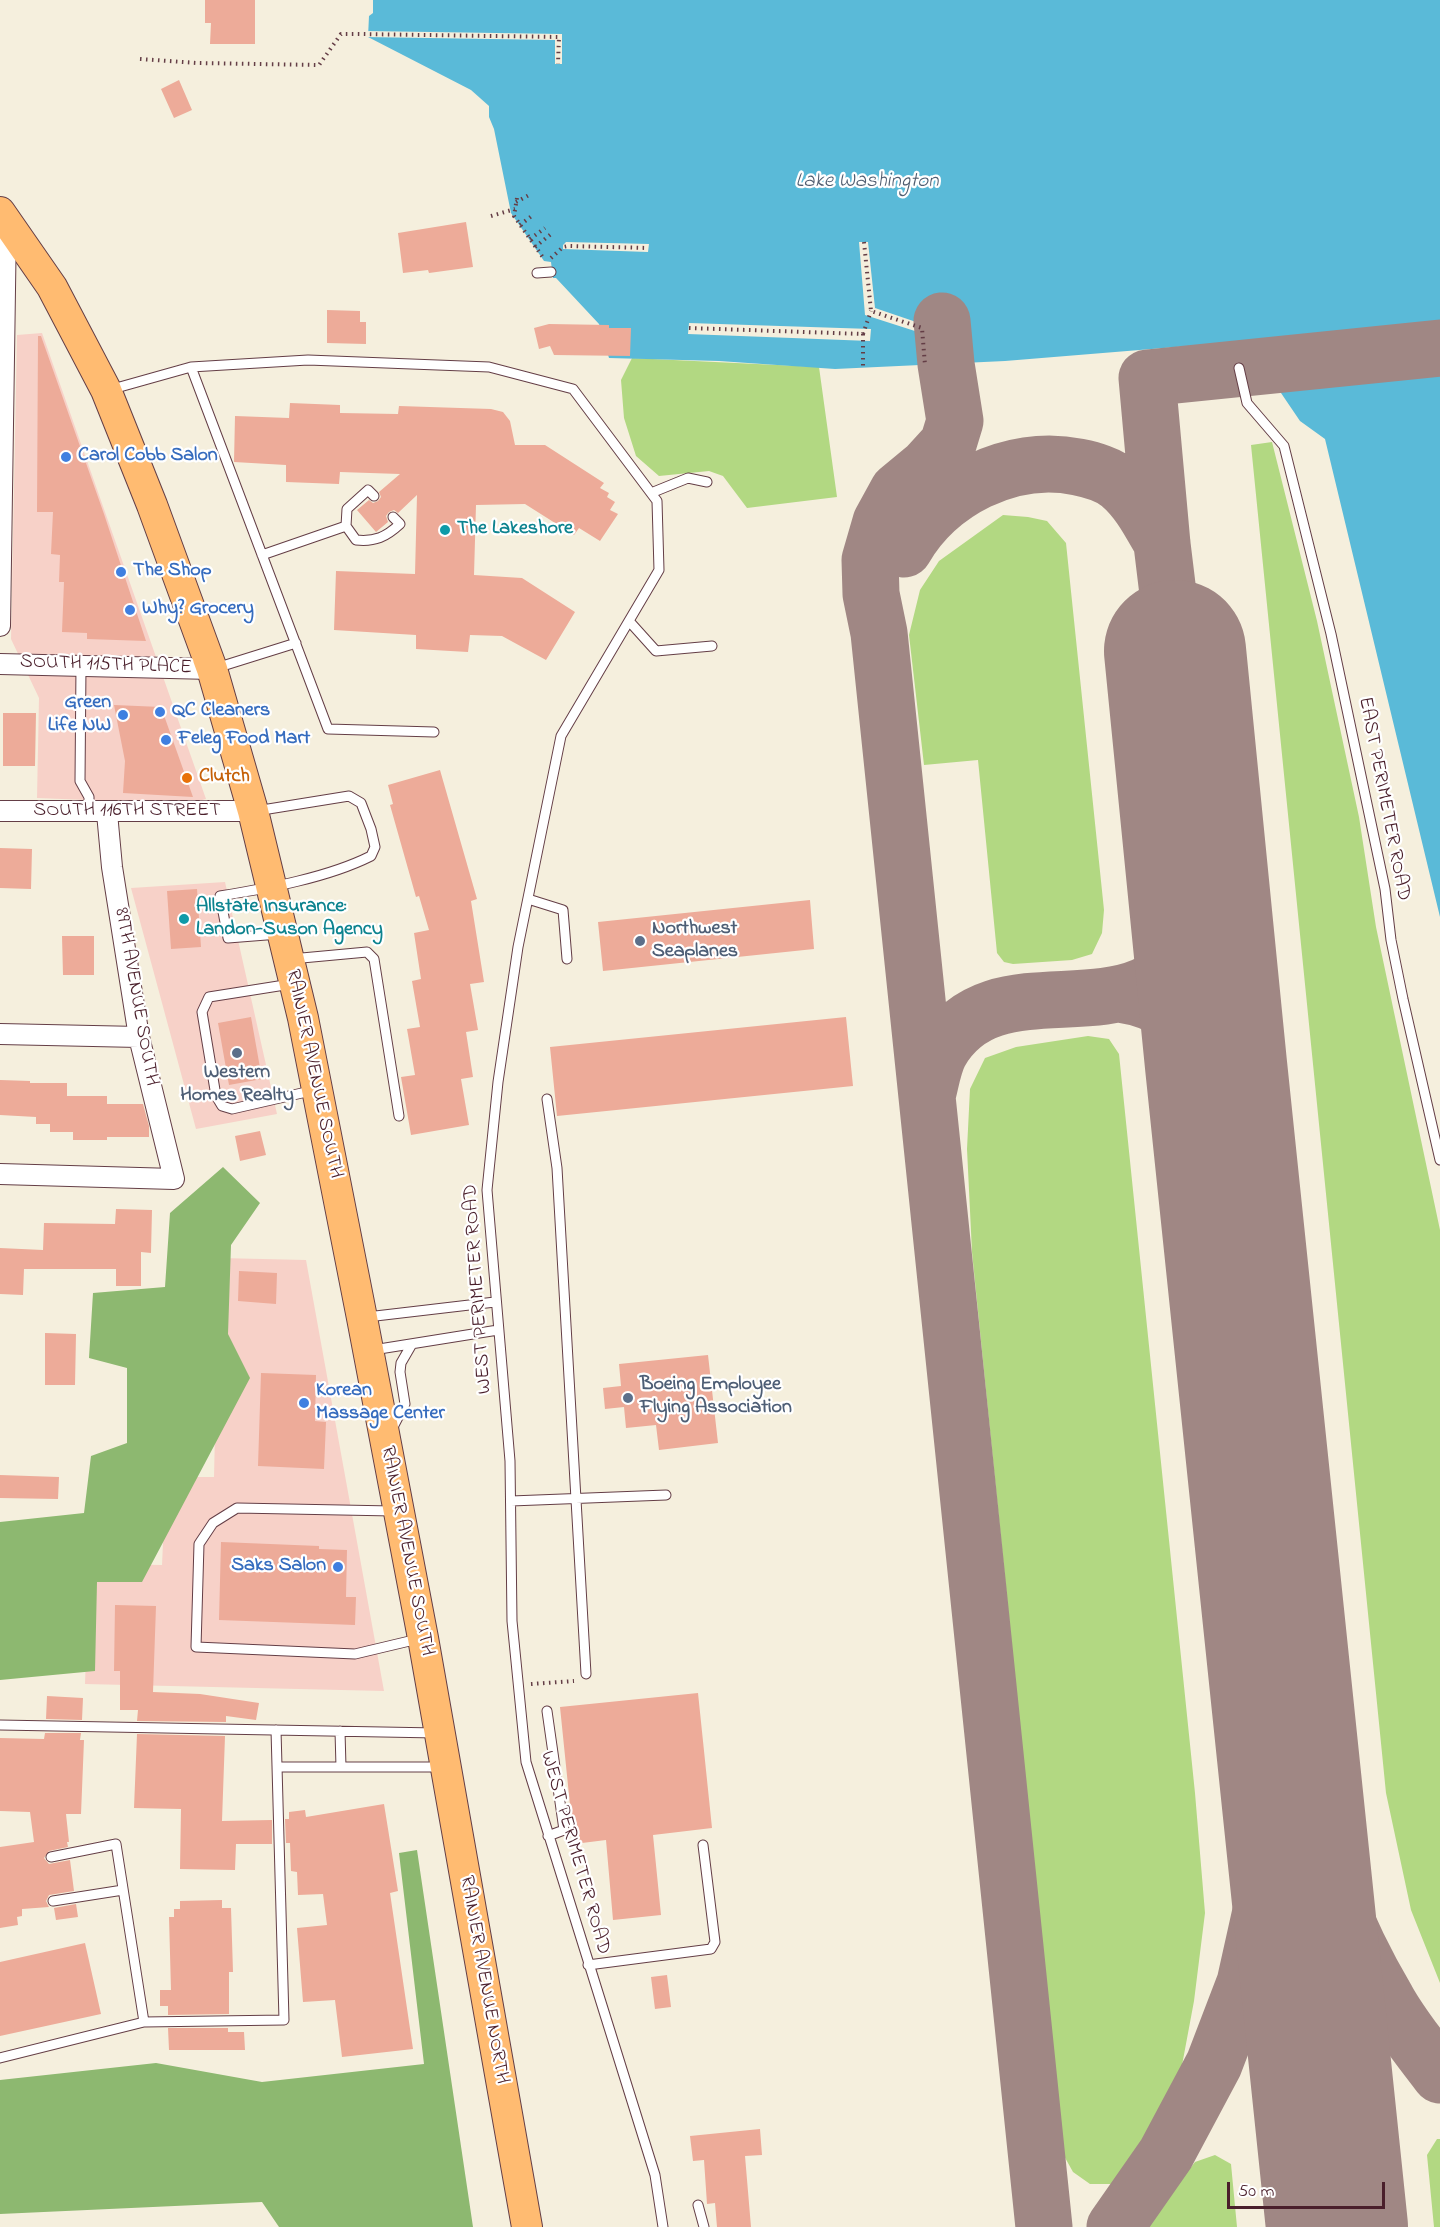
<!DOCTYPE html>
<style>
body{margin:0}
#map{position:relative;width:1440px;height:2227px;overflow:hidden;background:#f5efdd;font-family:"Indie Flower",sans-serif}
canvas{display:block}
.scale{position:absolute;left:1227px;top:2182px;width:158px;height:27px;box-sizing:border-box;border:3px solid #4a1f2b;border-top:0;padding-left:8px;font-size:18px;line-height:21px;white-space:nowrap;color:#4a1f2b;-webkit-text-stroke:4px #fff;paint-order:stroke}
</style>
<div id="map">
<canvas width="1440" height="2227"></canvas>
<div class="scale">50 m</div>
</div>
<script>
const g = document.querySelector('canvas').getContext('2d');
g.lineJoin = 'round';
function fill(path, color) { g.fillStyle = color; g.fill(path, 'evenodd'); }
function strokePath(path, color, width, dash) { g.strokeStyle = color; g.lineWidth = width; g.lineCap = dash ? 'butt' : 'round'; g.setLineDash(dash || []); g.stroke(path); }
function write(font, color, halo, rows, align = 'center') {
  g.font = font + ' "Indie Flower",sans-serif'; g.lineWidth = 4.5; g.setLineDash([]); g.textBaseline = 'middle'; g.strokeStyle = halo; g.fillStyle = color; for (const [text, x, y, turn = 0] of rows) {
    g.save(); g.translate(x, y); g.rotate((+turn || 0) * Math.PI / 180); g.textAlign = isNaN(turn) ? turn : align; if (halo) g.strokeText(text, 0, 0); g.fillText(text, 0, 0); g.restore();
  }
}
const built = new Path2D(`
 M42,333L206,799L186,804L37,798L39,698L11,639L17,335Z
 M225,882L277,1114L196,1129L131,888Z
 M219,1258L306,1260L384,1691L85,1684L89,1564L162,1565L166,1477H214Z`);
const green = new Path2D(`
 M632,358L819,367L837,497L747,508L723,476L709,471L659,476L636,456L624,418L621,380Z
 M1272,442L1317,621L1359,817L1376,927L1440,1230V1983L1411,1910L1386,1793L1251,445Z
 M1003,515L1028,517L1047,521L1066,543L1104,910L1102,933L1092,954L1072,960L1013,964L1004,962L997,953L978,760L924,765L909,635L920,590L939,561Z
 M1088,1036L1109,1039L1119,1054L1195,1793L1205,1913L1194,2001L1180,2076L1156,2138L1133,2172L1115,2184H1090L1073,2172L1063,2154L972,1252L967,1149L970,1089L985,1058L1016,1047Z
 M1437,2139H1440V2227H1434L1427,2155Z
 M1215,2155L1231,2164L1237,2227H1144L1195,2162Z`);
const forest = new Path2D(`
 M223,1167L260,1203L231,1245L228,1334L250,1378L142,1582H97L95,1671L0,1680V1522L84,1513L91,1456L127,1443V1368L89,1358L93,1293L165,1287L170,1213Z
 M417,1850L473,2227H279L262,2202L0,2214V2080L156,2063L262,2082L424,2064L399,1853Z`);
const water = new Path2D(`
 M373,0H1440V917L1325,439L1300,421L1281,393L1274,339L1005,361L835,369L719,361L609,358L599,324L556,278H553L551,262L544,261L511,213L494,129L489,117V106L471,90L368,37L369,16L373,13Z`);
const pier = new Path2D(`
 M365,31L562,34V64H555V40L365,37Z
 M566,242L649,244L648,252L563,249V245Z
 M859,242H868L875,308L925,325L927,349L919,350L918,332L865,315Z
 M689,323L871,329L870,341L688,334Z
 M1440,327V376L1277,392L1272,344Z`);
const taxiway = new Path2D(`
 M942,321L946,364L955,421L948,444L927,467L898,491L881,522L870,560L871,594L879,633L1044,2227
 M904,549C938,491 1010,453 1078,467C1093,470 1108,474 1120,484C1139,500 1150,522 1162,543
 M1175,651L1162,544L1147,378L1440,348
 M1120,994C1173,1002 1186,1025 1216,1065
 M927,1096C931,1081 933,1065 940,1052C1000,947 1152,1060 1203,917
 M1294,1762C1313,1845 1344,1927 1387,2000C1402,2027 1422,2051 1440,2075
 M1115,2227L1166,2154L1214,2064L1245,1983L1274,1853L1277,1794L1285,1717`);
const runway = new Path2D(`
 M1175,651L1216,1065L1337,2227`);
const building = new Path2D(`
 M205,0H255V44H210L211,23H205Z
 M179,80L192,110L174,118L161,89Z
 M466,222L473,267L429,273L428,270L403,273L398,233Z
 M327,310L360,311V322H366V344L327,343Z
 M549,324L609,325V328H631L630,356L554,355L550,346L539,349L534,328Z
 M38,336H41L104,514L146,641L87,639V633L62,632L64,582H59L60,555L51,554L53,512H37Z
 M290,403L340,405V413L398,414L399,406L491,409L503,412L510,421L515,445H545L604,483L600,488L609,493L607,497L615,502L610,510L618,514L600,541L579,528L574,535L525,504L476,505L474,575L522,578L575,612L546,660L502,636L470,635L468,652L416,649V635L334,630L336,571L415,574L417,495L398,513L394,510L389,512L386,516L388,522L376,532L357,510L369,500L373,503L378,501L381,497L379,492L400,474L340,472L339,484L286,482V465L234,462L235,416L289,418Z
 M114,705L161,707L193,797L123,793L125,761Z
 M3,713H36L35,766H3Z
 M440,770L477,899L471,901L484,982L470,984L478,1030L466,1032L473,1077L461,1079L469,1125L411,1135L401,1077L415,1075L407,1029L420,1027L412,981L421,979L414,933L429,930L419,896L416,897L390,805L393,804L388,785Z
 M0,848L32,849L31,889L0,888Z
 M197,889L201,947L171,949L167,891Z
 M810,900L814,949L603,971L598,922Z
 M62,936H94V975H63Z
 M251,1017L262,1079L229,1085L218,1023Z
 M846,1017L853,1086L557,1116L550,1047Z
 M0,1080L30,1081V1083H67V1096H107V1104H143L149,1126V1137H107V1140H73V1132H50V1124H36V1117L0,1115Z
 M260,1131L266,1155L240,1161L235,1136Z
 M116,1209L152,1210L151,1253L141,1252V1286H116V1269H24L23,1295L0,1294V1248L43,1250L44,1223L115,1224Z
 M239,1271L277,1273L276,1304L238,1301Z
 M45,1333L76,1334L75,1385H45Z
 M708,1355L718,1443L659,1450L656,1425L626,1428L624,1407L605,1409L603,1388L621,1386L619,1364Z
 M261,1373L316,1375L315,1421L326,1422L324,1469L258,1466Z
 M0,1475L59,1477L58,1499L0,1498Z
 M221,1542L319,1546V1549L347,1550L346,1597H356L355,1625L219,1620Z
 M115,1605L156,1606L153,1692L200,1694L259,1703L256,1720L226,1716V1722L137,1721L138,1710H120V1671H114Z
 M698,1693L712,1828L653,1835L661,1915L613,1920L606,1840L574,1844L560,1707Z
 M47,1696L83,1698L82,1720L46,1719Z
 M45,1733H81L80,1740H84L81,1814H66L69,1842H67L68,1847L49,1851L44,1858L49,1864L70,1860L74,1891L49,1895L46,1901L49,1907L22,1909V1916L17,1917L18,1925L0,1928V1847L34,1842L30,1812L0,1811V1738L44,1739Z
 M137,1734L225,1736L222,1821L272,1820V1844H236L235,1870L180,1869L181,1809L134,1808Z
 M384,1804L398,1891L390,1893L413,2049L342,2057L335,2000L303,2002L297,1928L327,1925L323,1894L298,1895L297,1872L291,1871L290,1843H286L285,1819H289V1812L305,1810L306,1817Z
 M222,1900V1908H231L233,1972H229V2014L168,2015V2006H160V1990H171L169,1917H174V1909H180V1901Z
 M76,1904L78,1917L56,1920L54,1908Z
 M85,1943L101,2014L0,2036V1962Z
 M667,1975L671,2007L655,2009L651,1977Z
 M168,2028H228V2032H244L245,2050H169Z
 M760,2129L762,2155L745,2156L751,2227H717L715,2203L707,2204L704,2160L693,2161L690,2136Z`);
const path = new Path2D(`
 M140,59L197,63L319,65L341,34H358L559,37L558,64
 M517,198L514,216L544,259
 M516,202L531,194
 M491,216L515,209
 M520,225L533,215
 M530,239L545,228
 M864,242L871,311L922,328L925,365
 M535,247L551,234
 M551,258L563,247L568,246L648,248
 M689,328L863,334V368
 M863,334L871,311
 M531,1684L574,1681`);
const service = new Path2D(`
 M537,273L551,272
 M191,367L328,729L434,732
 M1239,368L1247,403L1284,446L1331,634L1385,889L1391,940L1403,999L1440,1160
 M109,390L191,367L308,360L489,367L573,389L657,501L659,570L561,736L518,947L498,1082L487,1190L510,1461L512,1621L526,1762L655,2175L663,2227
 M651,493L688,478L707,482
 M374,496L368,490L347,509L346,526L356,540C375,542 386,537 400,524L393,517
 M262,555L346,526
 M629,621L656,651L712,646
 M81,666L80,781L89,797V811
 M216,668L296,643
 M256,811L349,796L361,803L371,829L375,847L371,856C327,878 269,888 220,896L228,938L279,934
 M528,899L563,910L567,959
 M291,959L367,952L374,959L399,1116
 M291,984L209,997L202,1012L216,1096L222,1106L232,1109L315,1090
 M547,1099L557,1168L586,1674
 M367,1317L495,1302
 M373,1350L498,1330
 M392,1429L405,1404L400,1372L401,1363L412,1344
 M511,1501L666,1495
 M393,1511L237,1508L213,1523L199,1544L196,1647L355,1654L418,1639
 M547,1711L564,1830L548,1836
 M0,1725L437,1733
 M340,1731L341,1767
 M277,1767H442
 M51,1857L116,1844L144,2022
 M53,1901L123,1890
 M588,1965L711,1949L715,1942L703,1845
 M0,2058L144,2022L284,2020L276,1730
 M698,2205L704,2227`);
const minor = new Path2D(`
 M0,626L6,222
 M0,664L212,669
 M0,811H253
 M0,1034L139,1037
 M0,1174L174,1179L139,1037L112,867L107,813`);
const primary = new Path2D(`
 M0,212L52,287L106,390L152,505L212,669L253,811L303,1018L362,1318L423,1638L527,2227`);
const markers = [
 [66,457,6,"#3f7fe0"],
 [445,530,6,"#0f9aa8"],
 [121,572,6,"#3f7fe0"],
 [130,610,6,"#3f7fe0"],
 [160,712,6,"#3f7fe0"],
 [123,715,6,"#3f7fe0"],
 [166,740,6,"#3f7fe0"],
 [187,778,6,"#e8710a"],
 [184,919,6,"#0f9aa8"],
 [640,941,6,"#5c6f8a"],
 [237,1053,6,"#5c6f8a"],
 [628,1398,6,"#5c6f8a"],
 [304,1403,6,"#3f7fe0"],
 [338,1567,6,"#3f7fe0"]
];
const shopNames = [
 ["Carol Cobb Salon",78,457],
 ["The Shop",133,572],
 ["Why? Grocery",142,610],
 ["Green",111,704,"right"],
 ["Life NW",111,727,"right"],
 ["QC Cleaners",172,712],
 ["Feleg Food Mart",178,740],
 ["Korean",316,1392],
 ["Massage Center",316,1415],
 ["Saks Salon",326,1567,"right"]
];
const cultureNames = [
 ["The Lakeshore",457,530],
 ["Allstate Insurance:",196,908],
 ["Landon-Suson Agency",196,931]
];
const streetNames = [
 ["SOUTH 115TH PLACE",106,666,2],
 ["EAST PERIMETER ROAD",1383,799,79],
 ["SOUTH 116TH STREET",127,812],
 ["89TH AVENUE SOUTH",135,997,80],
 ["RAINIER AVENUE SOUTH",313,1074,78],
 ["WEST PERIMETER ROAD",479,1289,-94],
 ["RAINIER AVENUE SOUTH",406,1551,79],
 ["WEST PERIMETER ROAD",574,1853,74],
 ["RAINIER AVENUE NORTH",483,1980,80]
];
const foodNames = [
 ["Clutch",199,778]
];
const serviceNames = [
 ["Northwest",652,930],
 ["Seaplanes",652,953],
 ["Western",237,1074,"center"],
 ["Homes Realty",237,1097,"center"],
 ["Boeing Employee",640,1386],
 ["Flying Association",640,1409]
];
const waterNames = [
 ["Lake Washington",867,183]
];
fill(built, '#f7d1c8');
fill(green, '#b2d882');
fill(forest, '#8db870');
fill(water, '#5abad8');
fill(pier, '#f5efdd');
strokePath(taxiway, '#a08784', 57);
strokePath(runway, '#a08784', 142);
fill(building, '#edab99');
strokePath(service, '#643e46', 11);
strokePath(minor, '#643e46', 22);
strokePath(primary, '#643e46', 32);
strokePath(path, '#643e46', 4, [1.5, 4.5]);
strokePath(service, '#fff', 9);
strokePath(minor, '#fff', 20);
strokePath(primary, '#ffbb71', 30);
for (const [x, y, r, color] of markers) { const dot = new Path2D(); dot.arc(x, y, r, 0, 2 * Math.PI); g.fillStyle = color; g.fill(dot); strokePath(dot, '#fff', 2); }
write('bold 20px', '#366cbe', '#fff', shopNames, 'left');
write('bold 20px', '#0d838f', '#fff', cultureNames, 'left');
write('20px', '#4a1f2b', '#fff', streetNames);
write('bold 20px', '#c56008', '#fff', foodNames, 'left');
write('bold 20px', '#4e5e75', '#fff', serviceNames, 'left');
write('italic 21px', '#505d70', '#fff', waterNames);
</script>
